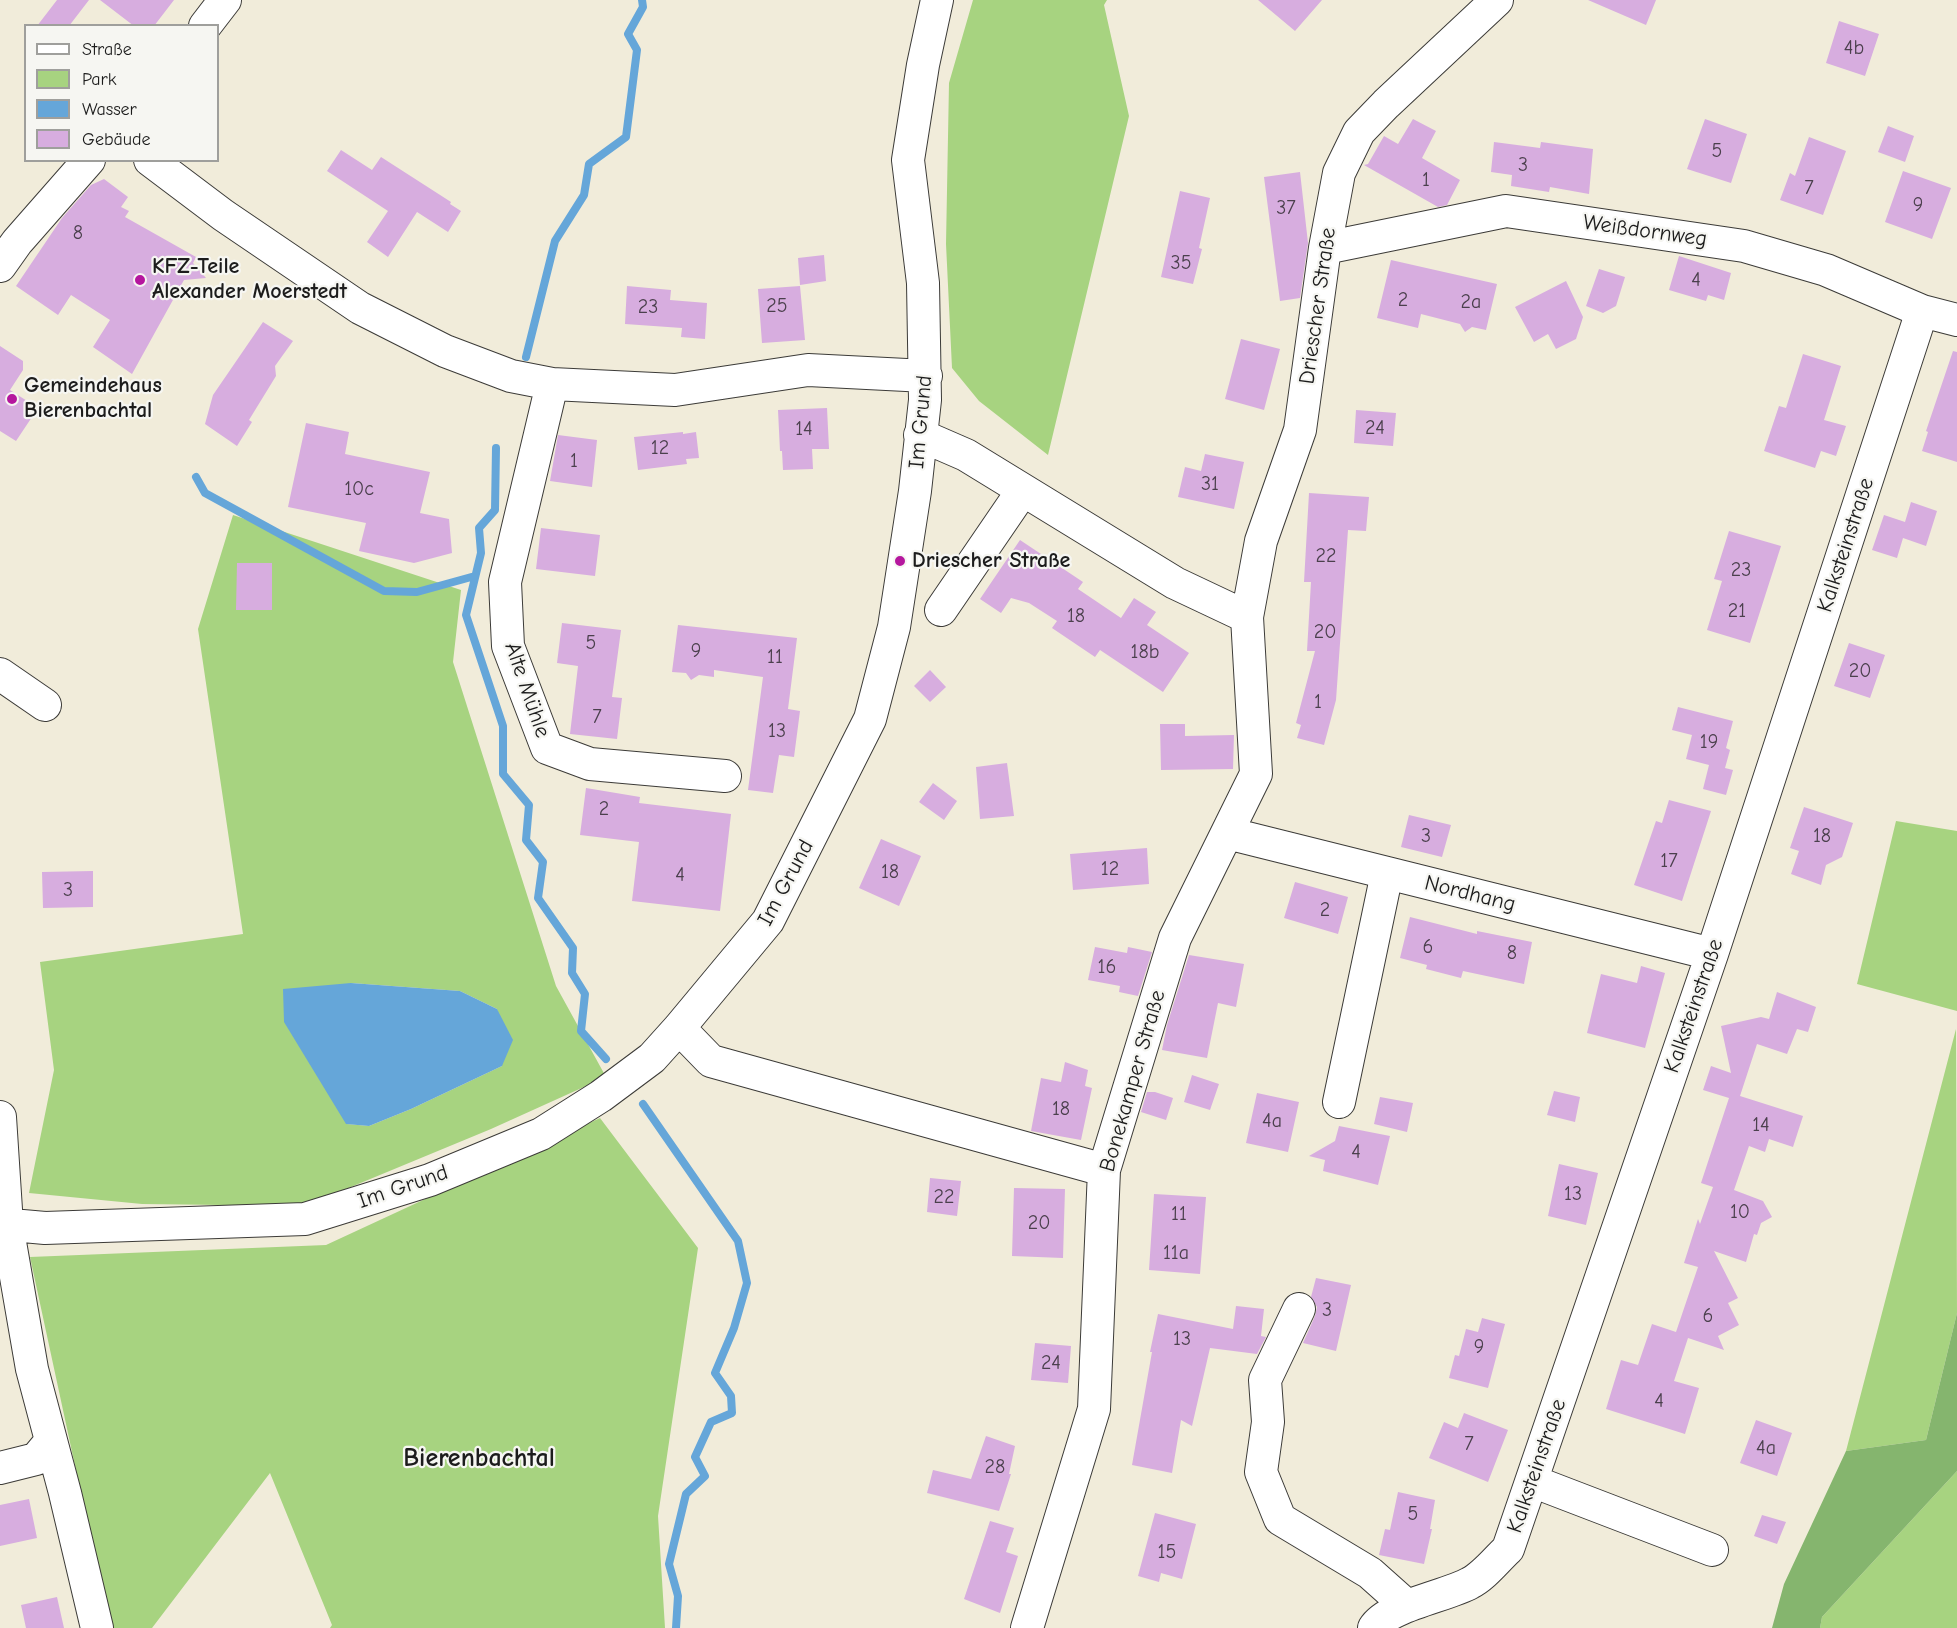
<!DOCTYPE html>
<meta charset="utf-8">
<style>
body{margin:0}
#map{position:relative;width:1957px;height:1628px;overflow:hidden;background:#f1ecda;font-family:"Comic Neue",sans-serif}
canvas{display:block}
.legend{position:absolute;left:24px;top:24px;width:195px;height:138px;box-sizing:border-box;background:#f6f6f2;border:2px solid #9f9f9c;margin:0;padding:8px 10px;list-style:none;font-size:18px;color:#1c1c1c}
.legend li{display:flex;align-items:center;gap:12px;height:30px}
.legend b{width:30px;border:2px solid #9f9f9c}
</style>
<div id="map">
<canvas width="1957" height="1628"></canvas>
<ul class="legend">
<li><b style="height:8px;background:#fff"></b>Straße</li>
<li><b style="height:16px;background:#a7d380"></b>Park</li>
<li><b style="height:16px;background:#65a6d9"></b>Wasser</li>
<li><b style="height:16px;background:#d7addf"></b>Gebäude</li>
</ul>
</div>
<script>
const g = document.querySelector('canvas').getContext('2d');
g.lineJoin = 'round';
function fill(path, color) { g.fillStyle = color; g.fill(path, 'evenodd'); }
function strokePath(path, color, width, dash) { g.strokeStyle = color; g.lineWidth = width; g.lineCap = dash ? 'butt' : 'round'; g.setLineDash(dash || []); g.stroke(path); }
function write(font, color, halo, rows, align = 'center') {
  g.font = font + ' "Comic Neue",sans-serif'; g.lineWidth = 4.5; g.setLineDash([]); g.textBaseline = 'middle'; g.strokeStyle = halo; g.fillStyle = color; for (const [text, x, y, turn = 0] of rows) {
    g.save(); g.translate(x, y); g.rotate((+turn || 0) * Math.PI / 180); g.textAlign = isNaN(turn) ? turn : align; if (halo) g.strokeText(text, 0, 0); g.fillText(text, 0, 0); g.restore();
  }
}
const green = new Path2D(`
 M973,0H1107L1104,5L1129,116L1048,455L979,401L952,368L946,244L949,83Z
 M233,515L461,590L453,662L556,986L606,1077L491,1129L305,1206L142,1204L29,1193L54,1070L40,962L243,934L198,629ZM351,983L460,991L497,1009L502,1066L411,1109L369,1126L347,1124Z
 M1896,821L1957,831V1011L1857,984Z
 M1956,1029L1957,1313L1926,1440L1846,1451Z
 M600,1118L698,1248L658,1516L665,1628H330L332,1625L270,1473L152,1628H110L30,1257L326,1245Z
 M1957,1471V1628H1820L1822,1617Z`);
const forest = new Path2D(`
 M1957,1313V1471L1822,1617L1820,1628H1772L1784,1584L1846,1451L1926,1440Z`);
const water = new Path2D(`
 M351,983L460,991L497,1009L513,1040L502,1066L411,1109L369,1126L346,1124L284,1022L283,989Z`);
const stream = new Path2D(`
 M526,357L555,241L584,195L589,164L626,137L637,50L628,34L643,7L642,0
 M496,448L495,510L479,528L481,553L466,615L503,726V774L529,805L526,840L543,862L538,898L573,948L572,973L585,994L581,1031L606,1059
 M196,477L205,493L384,591L417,592L475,576
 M643,1104L738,1241L747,1283L734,1328L715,1373L731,1396L732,1413L711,1422L695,1457L705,1476L686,1494L669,1564L678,1596L676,1628`);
const building = new Path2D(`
 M57,0H89L69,26H37Z
 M100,0H174L154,26H134Z
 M1258,0H1322L1295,31Z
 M1588,0H1656L1646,25Z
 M1839,21L1879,34L1865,76L1826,63Z
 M1413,119L1436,131L1422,158L1460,180L1447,205L1438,207L1364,165L1368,164L1384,136L1398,144Z
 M1705,119L1747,134L1731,183L1687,169Z
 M1888,126L1914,136L1905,162L1878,152Z
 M1809,137L1846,151L1823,215L1780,200L1790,173L1795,176Z
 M1494,142L1540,148L1541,142L1593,149L1589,194L1550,187L1549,192L1511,186L1512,175L1491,172Z
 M341,150L372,170L381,157L451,202L450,204L461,211L448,232L417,212L388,257L367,242L388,211L327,171Z
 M1903,171L1951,188L1932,239L1885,222Z
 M1300,172L1308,243L1300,298L1280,301L1264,177Z
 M104,179L128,197L121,207L129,211L125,217L196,257L193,263L206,278L184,280L132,374L93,347L110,320L71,295L58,315L16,286L62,218L91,185Z
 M1180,191L1210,198L1199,248L1202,249L1193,284L1161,277Z
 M824,255L826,281L800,285L798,258Z
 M1679,256L1731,273L1724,300L1708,295L1706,301L1669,290Z
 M1391,260L1497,284L1486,330L1472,327L1465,332L1460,324L1421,314L1418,328L1377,318Z
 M1599,269L1625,277L1616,306L1603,313L1586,306Z
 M1566,281L1583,317L1576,339L1556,349L1548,334L1534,342L1515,307Z
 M627,286L671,290L670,300L707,303L705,339L681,337L682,328L625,324Z
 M800,286L805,340L762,343L758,289Z
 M263,322L293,341L275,366L276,376L249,420L252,422L237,446L205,424L213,395Z
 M1241,339L1280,349L1264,410L1225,399Z
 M0,346L23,361V370L10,390L38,408L16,441L0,431Z
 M1953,351L1957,352V462L1922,451L1928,432L1926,431Z
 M1803,354L1841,366L1824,420L1846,426L1836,456L1821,451L1815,468L1764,451L1779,406L1786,408Z
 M827,408L829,449H812L813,469L783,470L782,451H780L778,410Z
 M1356,410L1396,413L1393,446L1354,443Z
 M306,423L349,432L345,454L430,472L420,513L449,519L452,553L414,563L359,551L366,523L288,507Z
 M683,432V434L696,432L699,458L686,459L687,464L638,470L634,437Z
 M558,435L597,440L592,487L550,481Z
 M1205,454L1244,462L1234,509L1178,497L1185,467L1201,471Z
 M1309,493L1369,497L1366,531L1348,530L1336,700L1324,745L1297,738L1301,725L1296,723L1315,651H1307L1311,582H1304Z
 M1911,502L1937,511L1926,546L1903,538L1897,558L1872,550L1884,515L1905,522Z
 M541,528L600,535L595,576L536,569Z
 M1729,531L1781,546L1750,643L1707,630L1722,581L1714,579Z
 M1020,540L1083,582L1078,589L1121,618L1134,598L1156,612L1147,625L1189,653L1163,692L1100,650L1095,657L1052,628L1057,621L1029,603L1011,598L1001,613L980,599Z
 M237,563H272V610H236Z
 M562,623L621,630L612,697L622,698L617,739L570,734L578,666L557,663Z
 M678,625L797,638L788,709L800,711L794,757L779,755L773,793L748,790L763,677L714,670V677L699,675L691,680L686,673L672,672Z
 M1849,643L1885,655L1870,698L1834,686Z
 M930,670L946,687L930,702L914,686Z
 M1678,707L1733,721L1726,748L1730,750L1725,768L1733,770L1726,795L1703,789L1709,765L1686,759L1692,735L1672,730Z
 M1160,724H1185V736L1234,735L1233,769L1161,770Z
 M1007,763L1014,816L980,819L976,767Z
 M933,783L957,801L944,820L919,802Z
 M586,788L640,797L639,803L731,814L720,911L632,901L639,842L580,835Z
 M1669,800L1711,811L1682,901L1634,885L1656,821L1662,823Z
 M1804,807L1853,823L1842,857L1826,865L1821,885L1791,874L1799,851L1790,848Z
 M1409,815L1451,825L1442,857L1401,847Z
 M881,839L921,856L899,906L859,888Z
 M1147,848L1149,884L1073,890L1070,854Z
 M93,871V907L43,908L42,872Z
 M1295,882L1348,897L1338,934L1284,918Z
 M1410,917L1477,934V931L1532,942L1524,984L1463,971L1461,978L1426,969L1427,965L1400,958Z
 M1095,947L1127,953L1128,947L1152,952L1138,996L1119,992L1120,986L1088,980Z
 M1189,955L1244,964L1236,1007L1218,1003L1207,1058L1162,1050L1167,1025Z
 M1641,966L1665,973L1645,1048L1587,1033L1601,974L1637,983Z
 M1777,992L1816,1007L1808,1032L1797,1029L1787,1054L1757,1044L1740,1096L1803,1116L1793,1147L1769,1139L1765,1152L1749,1146L1734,1190L1763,1201L1772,1217L1761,1223L1757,1235L1754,1234L1746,1262L1714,1251L1738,1298L1728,1303L1739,1325L1718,1336L1724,1350L1688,1338L1674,1381L1699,1388L1685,1434L1606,1409L1621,1360L1638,1365L1652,1324L1676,1332L1698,1267L1684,1263L1698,1219L1700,1224L1713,1187L1701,1183L1729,1098L1703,1090L1711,1066L1731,1073L1721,1026L1761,1017L1769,1019Z
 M1065,1062L1088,1070L1085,1086L1092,1088L1081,1140L1031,1131L1041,1078L1061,1082Z
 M1192,1075L1219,1084L1210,1110L1184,1102Z
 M1554,1091L1580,1097L1575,1122L1547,1115Z
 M1147,1092H1155L1173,1098L1166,1120L1141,1112Z
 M1257,1093L1299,1102L1288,1152L1246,1143Z
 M1380,1097L1413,1103L1407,1132L1374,1124Z
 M1339,1126L1390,1136L1378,1185L1323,1171L1325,1160L1309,1156L1335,1141Z
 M1559,1164L1598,1173L1586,1225L1548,1216Z
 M930,1178L961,1181L957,1216L927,1212Z
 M1014,1188L1065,1189L1063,1258L1012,1256Z
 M1154,1194L1206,1197L1200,1274L1149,1270Z
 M1316,1278L1351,1285L1336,1351L1303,1343L1315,1316L1317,1307L1311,1297Z
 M1236,1306L1264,1309L1261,1336L1266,1337L1257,1354L1210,1348L1192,1426L1181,1420L1172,1473L1132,1465L1152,1352H1150L1158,1314L1233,1329Z
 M1482,1318L1505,1324L1488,1388L1449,1378L1455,1355L1459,1356L1466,1329L1478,1332Z
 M1035,1343L1071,1346L1068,1383L1031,1380Z
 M1464,1413L1508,1430L1488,1482L1429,1458L1444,1422L1458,1428Z
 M1756,1420L1792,1433L1777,1476L1740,1463Z
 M986,1436L1015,1446L1009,1474H1011L999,1511L927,1493L933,1470L971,1479Z
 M1398,1492L1435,1500L1430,1529H1432L1424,1564L1379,1555L1385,1529L1390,1530Z
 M29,1499L37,1538L0,1546V1505Z
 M1155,1513L1196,1524L1182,1579L1161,1573L1159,1582L1138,1576Z
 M1762,1515L1786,1522L1777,1544L1754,1536Z
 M990,1521L1014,1528L1006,1552L1018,1556L1000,1613L964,1599Z
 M57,1597L64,1628H26L21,1605Z`);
const minor = new Path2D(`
 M205,26L225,0
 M150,160L223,215L360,308L445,351L511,376L552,384L675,390L808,370L926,376
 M1325,248L1506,211L1744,246L1826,270L1922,311L1957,320
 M0,266L17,242L89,160
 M552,384L505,582L508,646L547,748L590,764L725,776
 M920,435L966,455L1175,583L1247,617
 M941,610L1023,490
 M0,674L45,705
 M1227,833L1712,954
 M679,1028L711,1061L1104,1170
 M1339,1102L1387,873
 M0,1117L7,1225L32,1369L65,1493L97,1628
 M0,1224L45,1228L305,1219L430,1180L541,1134L601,1096L652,1058L679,1028L768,921L870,719L894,627L915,491L925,400L923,283L908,160L923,65L937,0
 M1299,1309L1265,1380L1268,1422L1261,1472L1280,1519L1370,1573L1407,1606
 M0,1468L36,1459L51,1441
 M1532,1481L1712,1550
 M1027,1628L1094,1409L1104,1170L1175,938L1256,774L1247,617L1261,541L1300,430L1325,248L1339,173L1359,132L1386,104L1497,0
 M1374,1628C1387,1606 1447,1596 1470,1583C1484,1576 1496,1560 1508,1549L1712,954L1922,311`);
const markers = [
 [140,280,6,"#b5179e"],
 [12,399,6,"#b5179e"],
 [900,561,6,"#b5179e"]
];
const numberNames = [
 ["4b",1854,48],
 ["5",1717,151],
 ["3",1523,165],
 ["1",1426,180],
 ["7",1809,188],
 ["9",1918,205],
 ["37",1286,208],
 ["8",78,233],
 ["35",1181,263],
 ["4",1696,280],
 ["2",1403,300],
 ["2a",1471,302],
 ["25",777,306],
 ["23",648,307],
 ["24",1375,428],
 ["14",804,429],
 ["12",660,448],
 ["1",574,461],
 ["31",1210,484],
 ["10c",359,489],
 ["22",1326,556],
 ["23",1741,570],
 ["21",1737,611],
 ["18",1076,616],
 ["20",1325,632],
 ["5",591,643],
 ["9",696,651],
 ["18b",1145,652],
 ["11",775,657],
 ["20",1860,671],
 ["1",1318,702],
 ["7",597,717],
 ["13",777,731],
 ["19",1709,742],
 ["2",604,809],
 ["3",1426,836],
 ["18",1822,836],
 ["17",1669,861],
 ["12",1110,869],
 ["18",890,872],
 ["4",680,875],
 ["3",68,890],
 ["2",1325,910],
 ["6",1428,947],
 ["8",1512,953],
 ["16",1107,967],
 ["18",1061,1109],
 ["4a",1272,1121],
 ["14",1761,1125],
 ["4",1356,1152],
 ["13",1573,1194],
 ["22",944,1197],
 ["10",1740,1212],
 ["11",1179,1214],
 ["20",1039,1223],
 ["11a",1176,1253],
 ["3",1327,1310],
 ["6",1708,1316],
 ["13",1182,1339],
 ["9",1479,1347],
 ["24",1051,1363],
 ["4",1659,1401],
 ["7",1469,1444],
 ["4a",1766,1448],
 ["28",995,1467],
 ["5",1413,1514],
 ["15",1167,1552]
];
const streetNames = [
 ["Weißdornweg",1645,231,8],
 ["Driescher Straße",1318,306,-82],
 ["Im Grund",921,422,-85],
 ["Kalksteinstraße",1846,545,-72],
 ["Alte Mühle",527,690,71],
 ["Im Grund",786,883,-62],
 ["Nordhang",1470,894,14],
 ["Kalksteinstraße",1694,1006,-71],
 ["Bonekamper Straße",1133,1081,-74],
 ["Im Grund",403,1187,-19],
 ["Kalksteinstraße",1537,1466,-71]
];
const poiNames = [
 ["KFZ-Teile",152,267],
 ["Alexander Moerstedt",152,292],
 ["Gemeindehaus",24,386],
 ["Bierenbachtal",24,411],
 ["Driescher Straße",912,561]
];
const quarterNames = [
 ["Bierenbachtal",479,1459]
];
fill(green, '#a7d380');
fill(forest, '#85b56e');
fill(water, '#65a6d9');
strokePath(stream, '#65a6d9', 8);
fill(building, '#d7addf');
strokePath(minor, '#3c3b38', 34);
strokePath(minor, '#fff', 32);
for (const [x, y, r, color] of markers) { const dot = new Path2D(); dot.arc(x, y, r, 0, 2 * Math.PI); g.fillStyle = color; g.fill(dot); strokePath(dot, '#f6f6f2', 2); }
write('20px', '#4b404d', null, numberNames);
write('22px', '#1c1c1c', '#f6f6f2', streetNames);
write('bold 22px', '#1c1c1c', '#f6f6f2', poiNames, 'left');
write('bold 26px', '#1c1c1c', '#f6f6f2', quarterNames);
</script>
